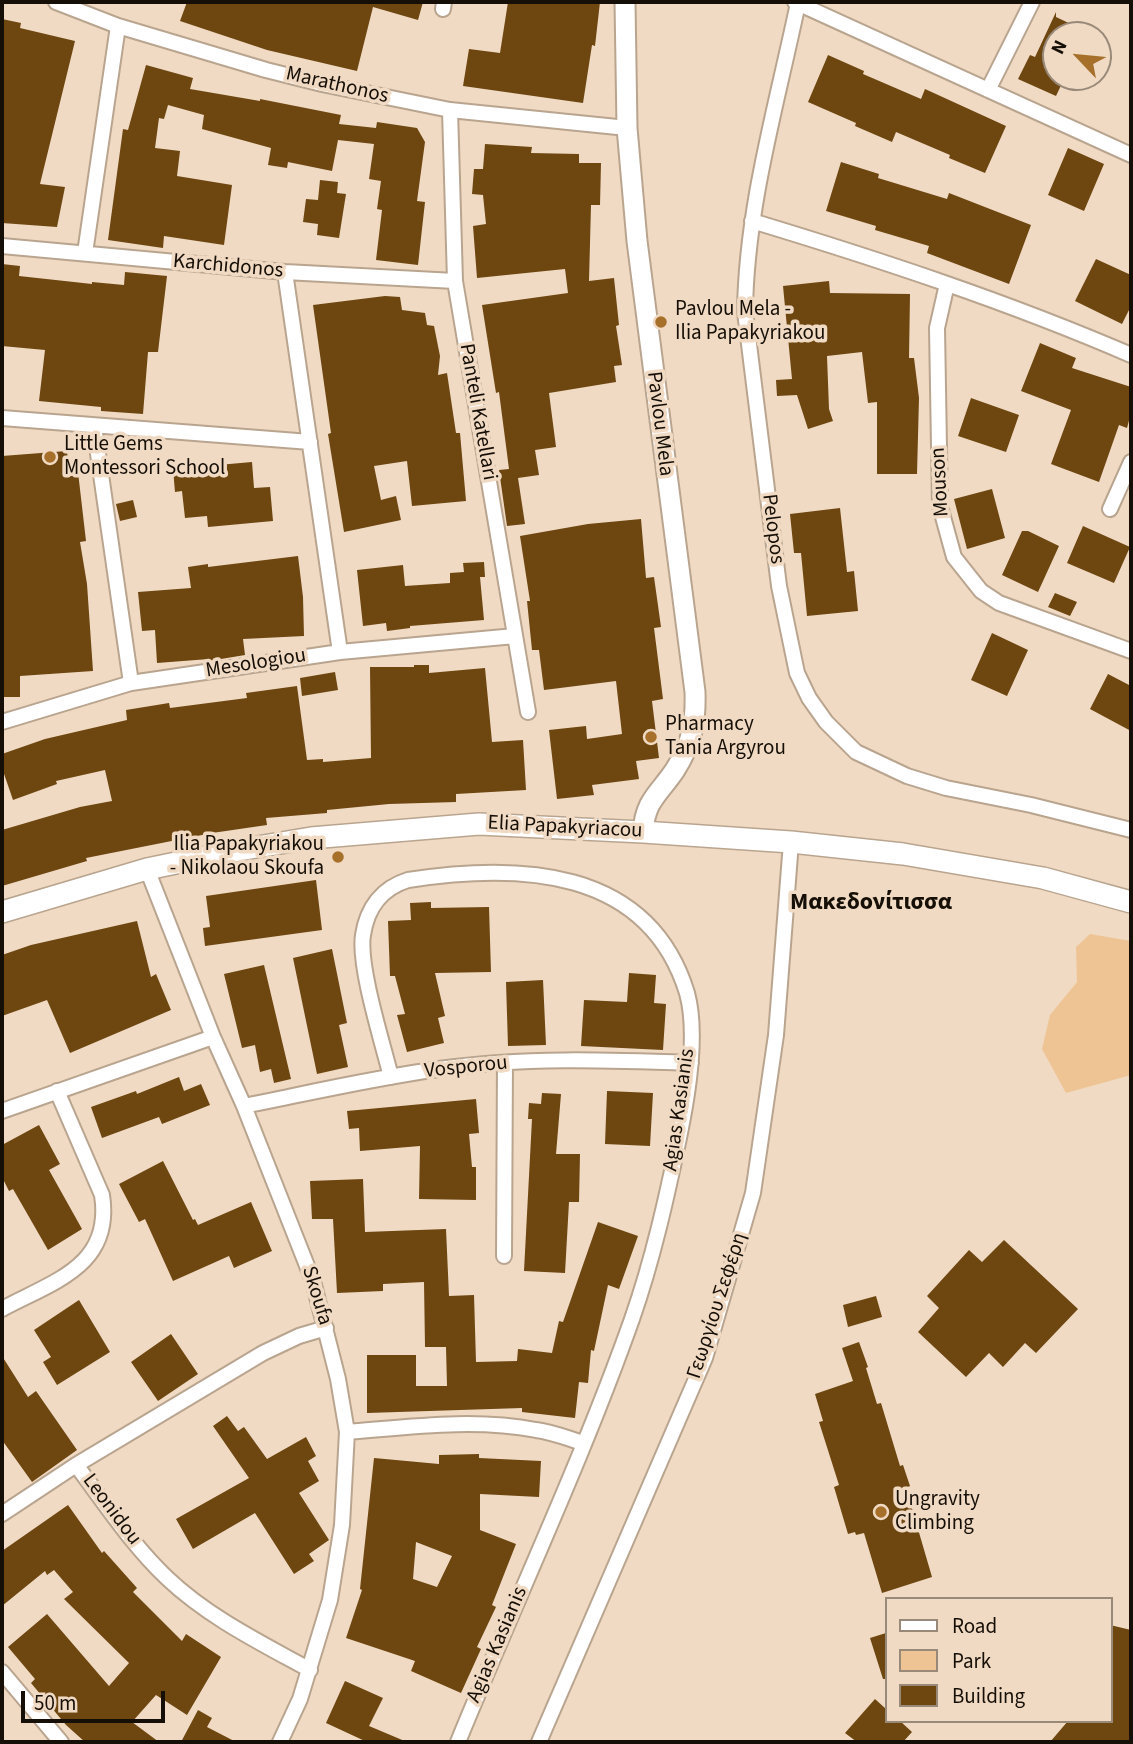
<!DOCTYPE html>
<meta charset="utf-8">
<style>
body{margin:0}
#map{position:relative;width:1133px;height:1744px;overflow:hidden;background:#f0dac3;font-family:"Source Sans 3",sans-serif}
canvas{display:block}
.frame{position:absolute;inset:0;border:4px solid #160f07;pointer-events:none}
.legend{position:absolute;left:885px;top:1597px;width:228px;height:126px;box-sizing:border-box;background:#f0dac3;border:2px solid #998978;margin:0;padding:9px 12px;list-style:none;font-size:21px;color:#160f07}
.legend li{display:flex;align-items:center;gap:14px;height:35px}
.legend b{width:35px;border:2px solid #998978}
.north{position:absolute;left:1042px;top:21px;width:70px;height:70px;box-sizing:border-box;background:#f0dac3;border:2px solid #998978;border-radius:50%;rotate:296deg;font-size:19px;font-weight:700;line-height:28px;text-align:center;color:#160f07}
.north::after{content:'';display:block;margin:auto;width:24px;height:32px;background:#a6702b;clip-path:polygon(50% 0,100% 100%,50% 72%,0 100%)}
.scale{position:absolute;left:21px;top:1691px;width:144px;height:32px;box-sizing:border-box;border:4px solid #160f07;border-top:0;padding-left:9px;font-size:21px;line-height:24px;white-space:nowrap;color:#160f07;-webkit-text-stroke:5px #f0dac3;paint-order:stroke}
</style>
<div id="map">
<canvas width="1133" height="1744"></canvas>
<div class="frame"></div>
<ul class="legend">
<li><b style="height:9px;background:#fff"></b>Road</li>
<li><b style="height:19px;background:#eec494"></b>Park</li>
<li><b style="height:19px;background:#6d4610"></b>Building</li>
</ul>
<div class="north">N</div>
<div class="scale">50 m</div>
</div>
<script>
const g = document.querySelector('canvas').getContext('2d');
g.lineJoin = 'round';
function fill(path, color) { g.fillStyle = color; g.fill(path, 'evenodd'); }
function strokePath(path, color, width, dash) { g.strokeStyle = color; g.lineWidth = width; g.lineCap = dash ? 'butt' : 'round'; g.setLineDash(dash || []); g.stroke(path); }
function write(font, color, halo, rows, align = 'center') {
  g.font = font + ' "Source Sans 3",sans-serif'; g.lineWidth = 7; g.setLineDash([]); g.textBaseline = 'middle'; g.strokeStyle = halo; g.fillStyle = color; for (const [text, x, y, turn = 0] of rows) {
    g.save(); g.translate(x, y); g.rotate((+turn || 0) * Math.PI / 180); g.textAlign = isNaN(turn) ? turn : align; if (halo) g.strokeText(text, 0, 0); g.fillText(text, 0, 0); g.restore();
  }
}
const green = new Path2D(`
 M1090,934L1131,941V1075L1066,1093L1042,1049L1050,1015L1077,982L1076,947Z`);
const building = new Path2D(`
 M187,2H423L418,20L373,7L357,71L267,50L180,21Z
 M508,2H600L595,46L592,45L583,103L463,86L469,49L500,53Z
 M1056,12V17L1094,35H1056V77H1065L1056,96L1018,79L1030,55L1035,57Z
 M2,19L21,23L20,28L75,41L40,184L65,187L57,227L2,223Z
 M828,55L864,71L863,74L921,99L925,89L1006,126L985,173L949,158L950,155L896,132L892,142L855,126L856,123L808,102Z
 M146,65L193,78L190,89L260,101V99L341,115L339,124L376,128L377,122L417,128L425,142L417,201L425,202L418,265L376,260L382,210L377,209L381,181L369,179L374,144L338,140L332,171L288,162L287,168L268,165L271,148L202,129L204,115L168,105L164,119L159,118L155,148L180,151L177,176L232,185L224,245L164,236L163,248L108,240L123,129L128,130Z
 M485,144L532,147L531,153L579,154V163H601L600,205H591L589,281L614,278L619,325L616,326L622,365L614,366L616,382L549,393L556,447L535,450L539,475L518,478L525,524L507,526L499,470L509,469L499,392L496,393L482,305L568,293L565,269L477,278L473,226L486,224L483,195L472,194L474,169H483Z
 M1068,148L1104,164L1084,211L1048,195Z
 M841,162L879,174L878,178L947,199L949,193L1031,225L1009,284L927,253L929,246L875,230L876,226L826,211Z
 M320,180L338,182L337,193L346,194L339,238L317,235L318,224L303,222L306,199L318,200Z
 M1096,259L1131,275V306L1122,324L1075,301Z
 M2,264L20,266L19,276L92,284V282L124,285L125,272L167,276L158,352H148L143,414L101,411V407L39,401L45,350L2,346Z
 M829,281L830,293L910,294L909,358H914L919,398L917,474H877V402L868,403L862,352L827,356L829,409L833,421L808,429L797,395L777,396L776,380L792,379L783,286Z
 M385,296L400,297L402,310L425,313L427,325L434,326L440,356L438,375L447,373L456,433H460L466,501L412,506L407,461L374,466L381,500L396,496L401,520L344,532L328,434L331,433L313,305Z
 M1040,343L1076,358L1072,368L1131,387V413L1127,428L1119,425L1099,482L1051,464L1071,410L1021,391Z
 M971,398L1019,415L1006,452L958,436Z
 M67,451L69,472H78L86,541L80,542L87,584L93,671L20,676V697H2V456Z
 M252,462L254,488L270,487L273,521L208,527L207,516L185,518L182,491L175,492L173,469Z
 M992,489L1005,538L967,549L954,499Z
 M133,500L137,517L120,521L116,504Z
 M840,508L847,572L854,571L858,611L807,616L801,553H794L790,514Z
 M641,519L646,578L654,577L661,627L654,628L663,699L652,701L659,758L636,761L639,779L592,785L594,795L557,799L549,730L586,726L587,739L622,734L616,681L544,690L539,650H532L527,601H530L520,536L588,524Z
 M1083,526L1130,547L1114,583L1067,563Z
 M1022,531H1028L1059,546L1038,592L1002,575Z
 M298,556L303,597L304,636L243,639L245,655L209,661V659L157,663L155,630L142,631L138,592L191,588L188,567L208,564V567Z
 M484,562L485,577H480L484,620L410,626V628L387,631L386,623L363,626L357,570L403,565L405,586L450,583V573L464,572L463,563Z
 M1055,593L1077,602L1070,616L1048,607Z
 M992,633L1028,650L1007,696L971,680Z
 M414,665H429V673L485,668L492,742L523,740L526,790L456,794V802L389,804L327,810V813L266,818L267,825L212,833L86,858L87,861L2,886V830L80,807L112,801L105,770L56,781L57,784L13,800L2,768V754L45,739L127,720L126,710L169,703L170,708L247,698L246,693L297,686L307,760L323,759V762L371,758L370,667H414Z
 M335,672L338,690L302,696L300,678Z
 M1108,674L1131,686V731L1090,709Z
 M316,880L322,930L205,946L203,928L210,927L206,896Z
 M431,902V908L489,907L491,972L435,973L445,1016L438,1018L444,1043L407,1052L397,1015L405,1014L395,976H390L388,921L411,920L410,903Z
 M137,921L151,977L156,974L171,1010L70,1053L47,1000L2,1016V955L31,945Z
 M332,949L347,1023L339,1025L348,1067L317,1074L293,958Z
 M264,965L291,1079L274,1083L271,1069L260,1072L255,1045L242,1048L224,974Z
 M629,973L656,975L654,1003L666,1004L663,1050L581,1046L584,1000L627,1002Z
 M543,980L546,1045L508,1046L506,982Z
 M179,1077L184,1091L201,1084L210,1105L162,1124L159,1117L102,1138L91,1107L136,1091L137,1094Z
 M607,1091L653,1093L650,1146L605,1144Z
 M542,1093L561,1094L556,1154H580L579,1202H569L565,1273L524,1271L532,1119H528L529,1103L541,1104Z
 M476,1099L479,1133L469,1134L472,1167H476V1200L419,1199L420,1146L360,1151L359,1128L349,1129L347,1111Z
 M39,1125L60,1164L49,1170L82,1229L48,1250L13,1189L9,1191L2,1177V1145Z
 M163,1161L193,1220L195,1219L198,1225L251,1202L272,1251L234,1268L229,1256L173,1281L145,1219L139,1222L119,1184Z
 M363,1179L365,1232L446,1229L449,1296L474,1295L476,1362L517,1361L518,1349L552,1353L559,1321L563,1322L598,1222L638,1236L619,1289L608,1285L594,1351L591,1350L588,1383L579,1382L575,1418L522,1412V1408L367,1413V1355H416V1386H447L446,1347H425L424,1282L383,1284V1291L337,1293L333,1219H312L310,1181Z
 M1004,1240L1078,1309L1036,1353L1025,1343L1003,1367L989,1353L966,1377L918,1332L939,1308L927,1296L969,1250L982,1262Z
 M876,1296L882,1317L848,1327L843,1305Z
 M79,1300L110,1352L57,1385L43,1362L51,1357L34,1330Z
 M171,1334L198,1374L158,1401L131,1362Z
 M859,1342L868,1367L866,1368L877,1404L881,1403L900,1466L903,1465L910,1486L906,1488L932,1577L882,1593L864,1533L856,1535L855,1532L848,1534L834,1487L839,1485L819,1422L823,1421L815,1394L853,1381L842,1348Z
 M2,1356L28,1397L36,1391L77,1450L32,1482L2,1440Z
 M227,1416L238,1431L244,1427L267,1459L306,1437L316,1456L308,1461L319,1481L299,1493L329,1540L309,1554L314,1561L294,1574L255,1513L193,1549L176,1519L249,1478L213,1426Z
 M479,1454V1458L541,1461L539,1497L480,1494V1530L516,1544L492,1605L496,1607L477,1647L481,1649L461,1693L411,1671L415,1661L346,1638L362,1590L360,1589L374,1458L439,1464V1455ZM416,1542L452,1556L437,1587L413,1579Z
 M68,1505L102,1553L104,1551L137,1588L133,1592L182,1641L186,1634L221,1657L187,1715L156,1695L132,1722L159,1742H85L66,1725L31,1683L35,1679L8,1647L47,1614L109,1686L129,1663L64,1599L73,1592L54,1570L47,1575L45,1571L2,1606V1551Z
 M1110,1625L1131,1630V1742H1050L1068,1721H1110Z
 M886,1633V1679H883L870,1638Z
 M345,1681L383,1698L369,1726L407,1742H367L326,1723Z
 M875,1699L886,1709V1721H900L912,1732L903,1742H857L845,1733Z
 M198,1710L212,1718L207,1727L236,1742H181Z`);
const minor = new Path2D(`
 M56,2L118,26L266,70L322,84L450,110L627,128
 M795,2L1131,155
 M798,3C777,104 746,208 745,312L779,586L797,673L809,698L826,722L856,752L907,776L946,788L1031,805L1131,830
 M443,9L444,2
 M988,90L1032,2
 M450,110L455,281L528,712
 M752,221C881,260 1008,302 1131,355
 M2,246L285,272L455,281
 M85,253L118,26
 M285,272L340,652
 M947,284L937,328L940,506L954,557L981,591L999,603L1131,651
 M2,418L310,442
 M94,426L131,683
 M1110,509L1131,462
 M2,722L131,683L340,652L515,636
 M147,869L213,1037L244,1106L313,1281L338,1379L347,1432L342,1525L330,1600L300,1699L280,1742
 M391,1077C383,1044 358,966 363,935C367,908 382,888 408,880C517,863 648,866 687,993C698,1033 688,1094 680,1133C667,1196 653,1259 632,1319C581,1463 515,1602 458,1742
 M244,1106C309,1093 373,1078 439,1069C522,1057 607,1060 691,1063
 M2,1111L213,1037
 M504,1256L505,1063
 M2,1309C54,1281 113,1266 102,1195L57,1091
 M347,1432C409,1427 474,1418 536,1430C552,1432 567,1438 583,1443
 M2,1514L76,1465
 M310,1670C261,1643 208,1617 167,1578C132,1545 105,1503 76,1465L263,1353L299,1336L326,1328
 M2,1672L61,1742
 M539,1742L705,1358L753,1193L776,1035L791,842`);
const tertiary = new Path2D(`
 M625,2L627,128L637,241L695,692C696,723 692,743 675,770C659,794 645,800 643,832`);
const secondary = new Path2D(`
 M2,912L147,869L239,850L311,838L479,824L643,832L791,842L903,854L1043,878L1131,902`);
const markers = [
 [661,322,7,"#a6702b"],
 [50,457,7,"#a6702b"],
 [651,737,7,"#a6702b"],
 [338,857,7,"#a6702b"],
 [881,1512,7,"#a6702b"]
];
const streetNames = [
 ["Marathonos",337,86,13],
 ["Karchidonos",228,267,5],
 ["Panteli Katellari",477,412,80],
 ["Pavlou Mela",659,424,83],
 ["Mouson",941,482,-93],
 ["Pelopos",772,529,83],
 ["Mesologiou",256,664,-9],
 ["Elia Papakyriacou",565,828,3],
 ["Vosporou",466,1068,-6],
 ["Agias Kasianis",680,1110,-82],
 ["Skoufa",316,1296,73],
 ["Γεωργίου Σεφέρη",718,1306,-72],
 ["Leonidou",111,1510,53],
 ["Agias Kasianis",498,1645,-67]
];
const poiNames = [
 ["Pavlou Mela -",675,310],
 ["Ilia Papakyriakou",675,334],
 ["Little Gems",64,445],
 ["Montessori School",64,469],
 ["Pharmacy",665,725],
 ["Tania Argyrou",665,749],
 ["Ilia Papakyriakou",324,845,"right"],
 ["- Nikolaou Skoufa",324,869,"right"],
 ["Ungravity",895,1500],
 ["Climbing",895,1524]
];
const quarterNames = [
 ["Μακεδονίτισσα",871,904]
];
fill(green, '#eec494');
fill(building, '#6d4610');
strokePath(minor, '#b9a58f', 18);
strokePath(tertiary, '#b9a58f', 23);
strokePath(secondary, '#b9a58f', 24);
strokePath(minor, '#fff', 14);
strokePath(tertiary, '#fff', 19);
strokePath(secondary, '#fff', 21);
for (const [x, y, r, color] of markers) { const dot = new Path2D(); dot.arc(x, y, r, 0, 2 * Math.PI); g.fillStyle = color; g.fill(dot); strokePath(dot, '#f0dac3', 2.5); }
write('21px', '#160f07', '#f0dac3', streetNames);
write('21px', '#160f07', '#f0dac3', poiNames, 'left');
write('bold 24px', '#160f07', '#f0dac3', quarterNames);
</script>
